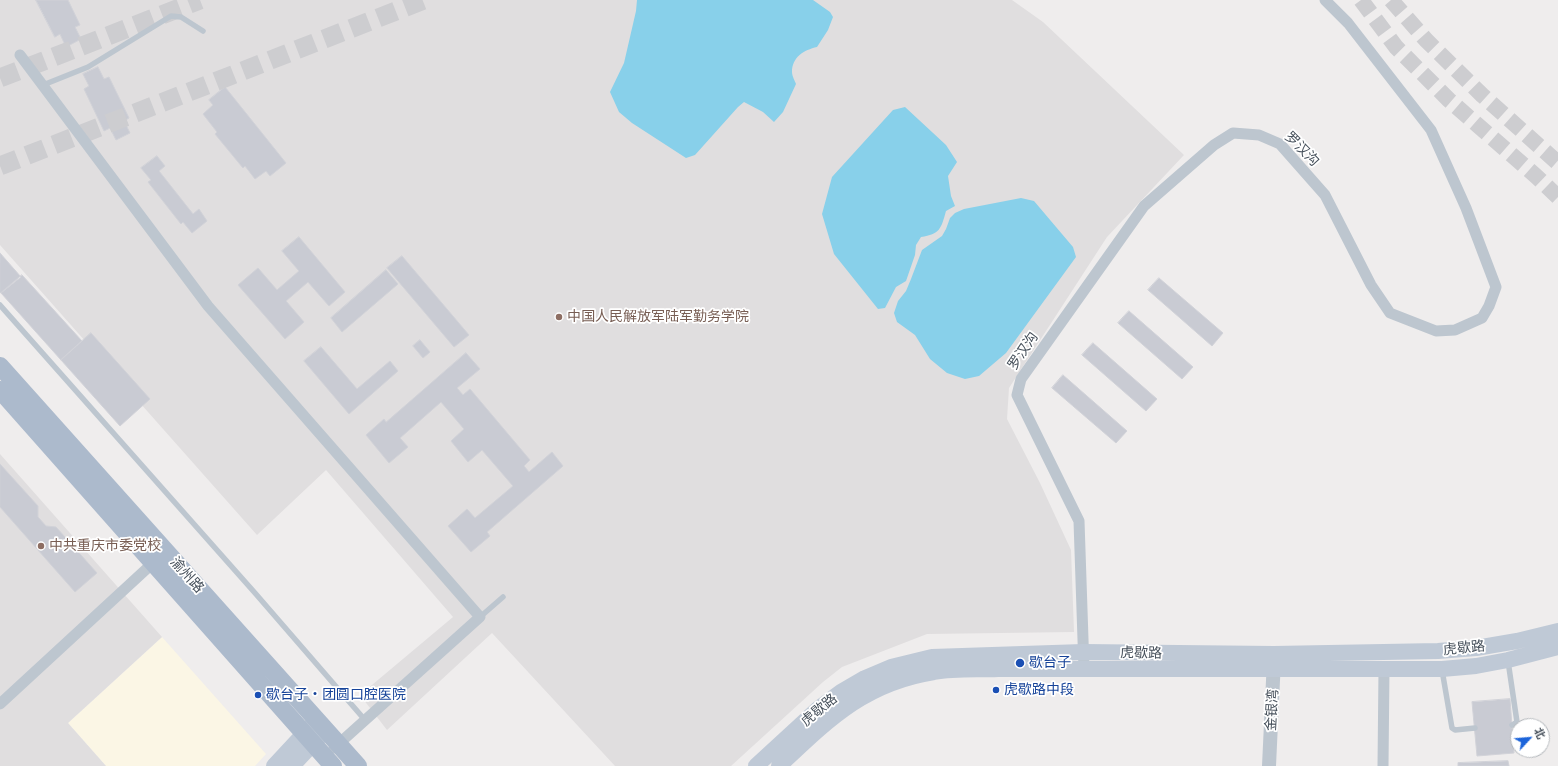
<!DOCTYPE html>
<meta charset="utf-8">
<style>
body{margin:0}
#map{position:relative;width:1558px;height:766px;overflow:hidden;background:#efeded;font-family:"Asap Condensed","Noto Sans SC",sans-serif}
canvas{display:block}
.north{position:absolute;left:1510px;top:718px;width:40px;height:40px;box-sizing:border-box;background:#fff;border:1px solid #b5b9bd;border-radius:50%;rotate:64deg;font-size:11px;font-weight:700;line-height:16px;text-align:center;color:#454f5a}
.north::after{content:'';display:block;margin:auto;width:14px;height:18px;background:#1c64da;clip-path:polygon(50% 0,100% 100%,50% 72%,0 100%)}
</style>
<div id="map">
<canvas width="1558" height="766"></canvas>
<div class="north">北</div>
</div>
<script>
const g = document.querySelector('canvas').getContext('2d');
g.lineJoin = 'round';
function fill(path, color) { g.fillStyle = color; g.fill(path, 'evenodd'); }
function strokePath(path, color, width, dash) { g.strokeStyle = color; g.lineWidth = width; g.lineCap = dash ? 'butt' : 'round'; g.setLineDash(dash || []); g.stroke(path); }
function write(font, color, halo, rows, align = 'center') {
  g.font = font + ' "Asap Condensed","Noto Sans SC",sans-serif'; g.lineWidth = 3.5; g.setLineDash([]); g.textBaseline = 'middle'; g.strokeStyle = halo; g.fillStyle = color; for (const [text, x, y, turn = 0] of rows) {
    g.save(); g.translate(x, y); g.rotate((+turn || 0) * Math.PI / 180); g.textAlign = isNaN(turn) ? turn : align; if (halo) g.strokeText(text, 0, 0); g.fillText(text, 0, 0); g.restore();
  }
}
const commercial = new Path2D(`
 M162,637L266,754L255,766H106L68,723Z`);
const education = new Path2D(`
 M0,0H1012L1043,22L1184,155L1107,237L1009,388L1007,419L1040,483L1071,550L1074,632L927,634L842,667L823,682L731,766H615L492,633L387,730L360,695L453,617L326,470L257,535L0,245Z
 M0,454L162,637L68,723L106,766H0Z`);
const water = new Path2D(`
 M637,0H813L830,12L833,17L828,30L817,47C804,50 792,57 792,72C792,76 795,81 796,84L783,112L774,122L763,112L744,102L738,107L695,155L686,158L632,123L619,112L610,92L624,63L636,11Z
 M905,107L946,145L957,162L948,176L951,196L955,206L946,211C941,229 940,234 921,237L916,245L915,255L906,281L896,287L885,308L878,309L834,254L822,214L832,177L893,110Z
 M1021,198L1034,201L1073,247L1076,257L1006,353L979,376L965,379L947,373L930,359L915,335L897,322L894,313L898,301L906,291L911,279L922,250L942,236L946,229L950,218L955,213L964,209Z`);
const building = new Path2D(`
 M36,0H68L80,25L75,27L81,39L66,47L60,34L55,37Z
 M98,67L104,79L109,77L129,118L124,121L130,133L116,140L110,128L104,131L84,89L89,86L83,74Z
 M225,87L286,163L270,176L266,171L255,179L245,166L243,168L215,134L217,132L203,114L213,105L209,100Z
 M157,156L165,166L159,171L193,214L199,209L207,221L192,233L183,222L181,224L148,182L151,180L141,168Z
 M299,237L345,292L329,306L308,282L286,301L304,322L285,339L238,285L258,268L277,290L299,271L282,251Z
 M0,253L21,277L1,293L0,292Z
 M402,256L469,335L454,347L387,268Z
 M386,270L398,284L342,332L331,318Z
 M22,275L82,341L61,360L1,293Z
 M1159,278L1223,333L1212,346L1148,290Z
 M1129,311L1193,367L1182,379L1118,323Z
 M91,333L150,399L120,426L61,360Z
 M420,340L430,352L423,358L413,346Z
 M1093,343L1157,399L1146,411L1082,355Z
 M321,347L357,389L390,361L398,371L349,414L304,361Z
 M466,353L480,369L457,388L463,395L470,389L530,460L524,466L529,472L552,452L563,466L487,532L490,536L471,552L448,526L467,509L475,518L513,486L482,450L468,462L451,441L464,429L441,402L400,438L408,447L389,463L366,435L384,419L386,422Z
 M1063,375L1127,431L1116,443L1052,388Z
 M0,464L38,506V517L46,526L56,527L97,573L75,592L0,507Z
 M1510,699L1514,753L1477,756L1472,702Z
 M1508,761L1509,766H1458V763Z`);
const secondaryTunnel = new Path2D(`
 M1361,0L1396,47L1449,100L1537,177L1558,197
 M1391,0L1426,40L1482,95L1558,163`);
const trunkTunnel = new Path2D(`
 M0,78L200,0
 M0,166L424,0`);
const service = new Path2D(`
 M43,85L88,67L171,16L181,17L203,31
 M0,305L255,593L365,720
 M480,617L503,597
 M1508,661L1517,722L1512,725
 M1442,670L1452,728L1455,730L1475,728`);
const minor = new Path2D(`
 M20,55L208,306L480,617L334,748
 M1084,669L1079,521L1017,395L1021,379L1144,206L1214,145L1233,133L1259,135L1280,144L1325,195L1371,285L1390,313L1436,331L1455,330L1482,318L1489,306L1496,287L1466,208L1431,130L1348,23L1325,0
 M0,704L154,562
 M1383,766L1384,669`);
const tertiary = new Path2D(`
 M1269,766L1274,659`);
const secondary = new Path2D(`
 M274,766L313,724
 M292,766L321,735
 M756,766L818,709L841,692L865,678L891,667L932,657L1083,652L1274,654L1438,651L1476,648L1517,641L1558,631
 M779,766C828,720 864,683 934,672C955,668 977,670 998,669H1442L1476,666L1508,660L1558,647`);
const primary = new Path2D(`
 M0,366L358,766
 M0,390L333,766`);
const markers = [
 [559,317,4,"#8d6e63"],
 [41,546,4,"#8d6e63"],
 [1020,663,5,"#1a4fb4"],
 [996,690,4,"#1a4fb4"],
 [258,695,4,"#1a4fb4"]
];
const streetNames = [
 ["罗汉沟",1302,149,45],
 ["罗汉沟",1023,351,-56],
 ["渝州路",187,575,48],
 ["虎歇路",1464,648,-6],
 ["虎歇路",1141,653,1],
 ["虎歇路",819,710,-40],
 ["金银湾",1272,710,-87]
];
const educationNames = [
 ["中国人民解放军陆军勤务学院",567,317],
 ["中共重庆市委党校",49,546]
];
const transitNames = [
 ["歇台子",1029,663],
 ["虎歇路中段",1004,690],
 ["歇台子‧团圆口腔医院",266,695]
];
fill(commercial, '#fbf6e5');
fill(education, '#e0dedf');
fill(water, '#88d0ea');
fill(building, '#c9cbd3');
strokePath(building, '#d1d2d8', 1);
strokePath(secondaryTunnel, '#cdcdd0', 16, [16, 8]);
strokePath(trunkTunnel, '#cdcdd0', 19, [19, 10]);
strokePath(service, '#bdc6cf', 5.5);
strokePath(minor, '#bdc6cf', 11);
strokePath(tertiary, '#bdc6cf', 14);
strokePath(secondary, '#bfc9d6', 16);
strokePath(primary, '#acbacc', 18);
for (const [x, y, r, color] of markers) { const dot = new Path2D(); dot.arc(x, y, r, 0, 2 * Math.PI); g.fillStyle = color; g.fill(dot); strokePath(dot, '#fff', 1.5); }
write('14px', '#454f5a', '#fff', streetNames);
write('14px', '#785e54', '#fff', educationNames, 'left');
write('14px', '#164399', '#fff', transitNames, 'left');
</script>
